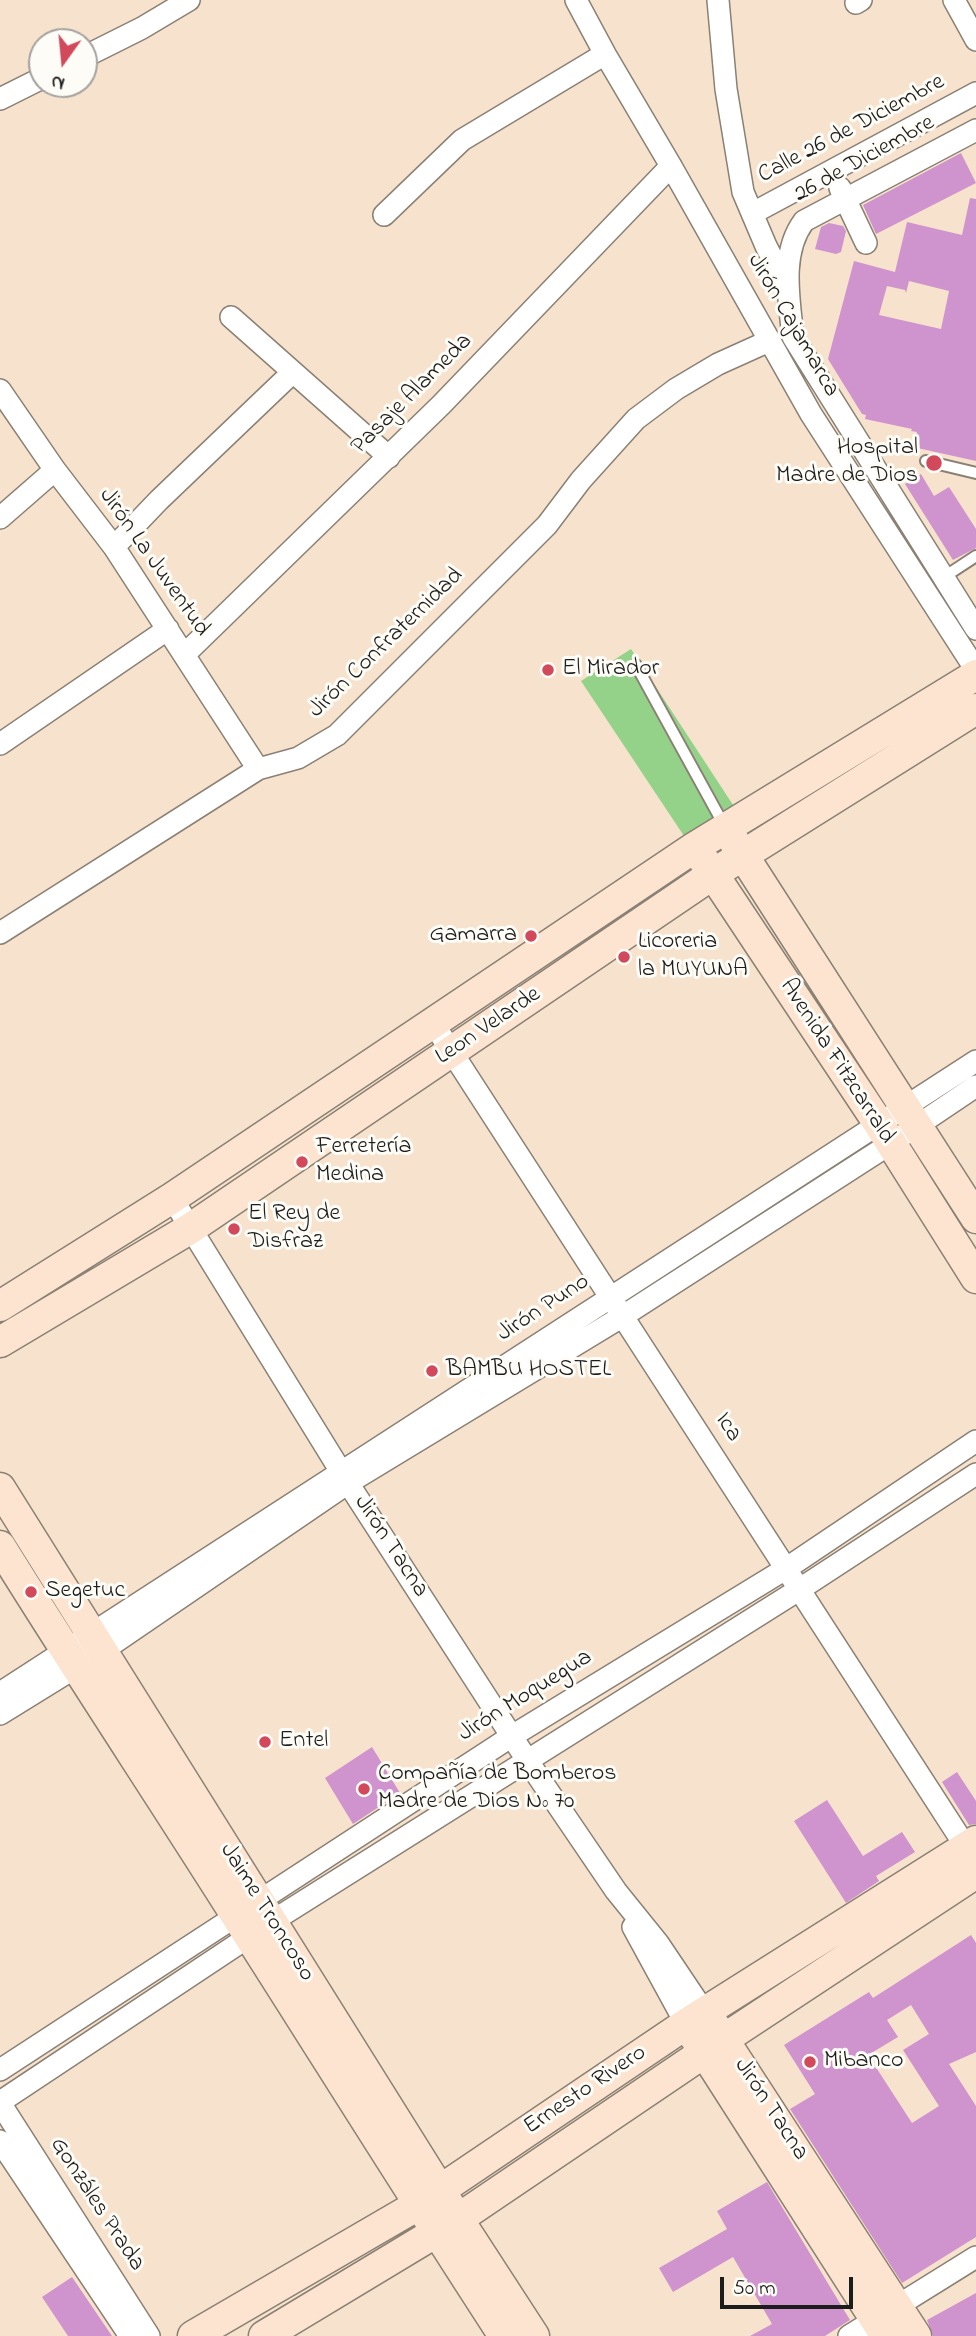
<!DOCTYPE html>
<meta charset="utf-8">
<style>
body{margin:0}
#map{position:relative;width:976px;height:2336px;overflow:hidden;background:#f7e3cd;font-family:"Indie Flower",sans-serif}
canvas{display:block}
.north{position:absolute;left:28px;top:28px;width:70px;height:70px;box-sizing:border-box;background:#fdfcf7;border:2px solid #a3a29f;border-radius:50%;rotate:195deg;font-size:19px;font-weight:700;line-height:28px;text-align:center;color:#1c1c1c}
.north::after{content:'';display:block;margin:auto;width:24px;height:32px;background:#d1495b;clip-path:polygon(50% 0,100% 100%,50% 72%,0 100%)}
.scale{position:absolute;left:720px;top:2277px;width:133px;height:32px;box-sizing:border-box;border:4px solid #1c1c1c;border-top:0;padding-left:9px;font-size:21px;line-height:24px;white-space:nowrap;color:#1c1c1c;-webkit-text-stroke:5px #fdfcf7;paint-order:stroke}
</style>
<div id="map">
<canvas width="976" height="2336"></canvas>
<div class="north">N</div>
<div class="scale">50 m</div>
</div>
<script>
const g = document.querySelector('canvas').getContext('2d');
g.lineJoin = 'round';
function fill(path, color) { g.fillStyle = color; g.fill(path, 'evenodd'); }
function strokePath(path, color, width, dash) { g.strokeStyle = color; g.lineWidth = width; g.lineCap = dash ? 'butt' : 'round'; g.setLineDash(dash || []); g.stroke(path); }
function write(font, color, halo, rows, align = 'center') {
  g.font = font + ' "Indie Flower",sans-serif'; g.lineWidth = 6; g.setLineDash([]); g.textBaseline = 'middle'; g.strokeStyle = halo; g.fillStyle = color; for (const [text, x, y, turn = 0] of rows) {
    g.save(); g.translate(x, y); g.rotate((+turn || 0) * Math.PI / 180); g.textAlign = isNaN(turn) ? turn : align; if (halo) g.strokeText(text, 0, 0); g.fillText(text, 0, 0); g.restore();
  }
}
const green = new Path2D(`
 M631,649L737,811L686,839L581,681Z`);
const building = new Path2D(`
 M961,153L976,183L876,234L863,205Z
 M970,198L976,199V461L913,447L917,432L911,431L912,429L865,419L866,415L862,414L828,359L854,261L895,272L907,222L962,235ZM909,281L949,291L941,329L879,315L887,286L905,290L906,293Z
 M829,223L843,226L846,231L841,252L836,254L815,249L821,227Z
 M921,474L934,496L949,487L976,529V548L953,560L905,484Z
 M372,1747L400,1793L353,1824L325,1778Z
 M957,1772L976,1801V1824L969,1825L942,1782Z
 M827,1800L863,1856L902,1832L915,1852L876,1876L879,1881L846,1903L794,1821Z
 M971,1935L976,1943V2052L949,2064L976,2106V2237L902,2283L790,2109L815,2094L784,2045L869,1992L873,1998ZM911,2005L929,2034L903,2050L939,2106L912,2123L868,2055L898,2037L887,2020Z
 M767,2182L850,2320L825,2336H750L772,2324L733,2257L673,2292L659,2268L727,2229L717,2211Z
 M72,2277L112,2336H68L42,2297Z
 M976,2293V2336H933L927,2320Z`);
const lane = new Path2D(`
 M926,461L976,473
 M941,579L976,556
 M636,665L725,827`);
const street = new Path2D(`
 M576,0L605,54L671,166L811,414L976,670
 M718,0L726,89L743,192L766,246L787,287
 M954,0L976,40
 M856,3L861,0
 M84,57L142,28L189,0
 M0,99L42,78
 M976,130L804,221C780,253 789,299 793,337L976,629
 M840,188L866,243
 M753,213L976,93
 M384,215L462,140L605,54
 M231,317L389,457
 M0,390L55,470L114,547L258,769
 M0,518L55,470
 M114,547L159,500L293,372
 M185,654L441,405L671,166
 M0,744L168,629
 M0,933L258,769L298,758L337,735L547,525L581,480L636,419L676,389L718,364L769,341
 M433,1023L973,1858
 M172,1198L348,1483L527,1760L616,1891L658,1943L705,2013
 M0,1693L976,1061
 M0,1714L102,1651L348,1483L623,1316L890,1144L976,1086
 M633,1927L686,2024
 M0,2070L512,1736L787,1568L976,1441
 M0,2102L271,1922L800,1589L976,1474
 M0,2103L149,2336
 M0,2141L130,2336
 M849,2336L976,2257`);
const secondary = new Path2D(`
 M732,838L976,1218
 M703,859L879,1124L976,1278
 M0,1306L172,1198L695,847L976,675
 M0,1342L191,1228L713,874L976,709
 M0,1488L458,2219L534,2336
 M0,1546C82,1678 168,1807 251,1939C335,2071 418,2204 504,2336
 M712,2022L916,2336
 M694,2036L886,2336
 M193,2336L418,2205L686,2024L976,1841
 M264,2336L458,2219L724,2039L976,1873`);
const markers = [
 [934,463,9,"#d1495b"],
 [548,670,7,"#d1495b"],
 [531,936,7,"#d1495b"],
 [624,957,7,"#d1495b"],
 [302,1162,7,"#d1495b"],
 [234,1229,7,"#d1495b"],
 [432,1371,7,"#d1495b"],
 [31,1592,7,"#d1495b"],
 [265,1742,7,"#d1495b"],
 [364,1789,7,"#d1495b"],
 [810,2062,7,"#d1495b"]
];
const streetNames = [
 ["Calle 26 de Diciembre",852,130,-28],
 ["26 de Diciembre",865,160,-29],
 ["Jirón Cajamarca",792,326,60],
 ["Pasaje Alameda",413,395,-45],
 ["Jirón La Juventud",153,563,55],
 ["Jirón Confraternidad",387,644,-44],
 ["Leon Velarde",489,1027,-34],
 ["Avenida Fitzcarrald",836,1062,57],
 ["Jirón Puno",544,1309,-33],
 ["Ica",727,1428,57],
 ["Jirón Tacna",390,1547,57],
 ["Jirón Moquegua",526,1697,-32],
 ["Jaime Troncoso",266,1913,58],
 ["Ernesto Rivero",586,2091,-34],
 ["Jirón Tacna",770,2110,57],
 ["Gonzáles Prada",96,2205,57]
];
const poiNames = [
 ["Hospital",918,449,"right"],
 ["Madre de Dios",918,477,"right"],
 ["El Mirador",562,670],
 ["Gamarra",517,936,"right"],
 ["Licoreria",638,943],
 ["la MUYUNA",638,971],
 ["Ferretería",316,1148],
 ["Medina",316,1176],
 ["El Rey de",248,1215],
 ["Disfraz",248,1243],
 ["BAMBU HOSTEL",446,1371],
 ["Segetuc",45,1592],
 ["Entel",279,1742],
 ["Compañía de Bomberos",378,1775],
 ["Madre de Dios Nº 70",378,1803],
 ["Mibanco",824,2062]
];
fill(green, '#93d288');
fill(building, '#cf93ce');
strokePath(lane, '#8a8074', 14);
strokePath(street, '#8a8074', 24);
strokePath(secondary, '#8a8074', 33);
strokePath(lane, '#fff', 10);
strokePath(street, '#fff', 21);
strokePath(secondary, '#fde4d0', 30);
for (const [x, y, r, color] of markers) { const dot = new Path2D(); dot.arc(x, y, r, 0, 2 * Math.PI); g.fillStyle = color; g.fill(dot); strokePath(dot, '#fdfcf7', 2.5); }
write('24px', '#1c1c1c', '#fdfcf7', streetNames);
write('24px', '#1c1c1c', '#fdfcf7', poiNames, 'left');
</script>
